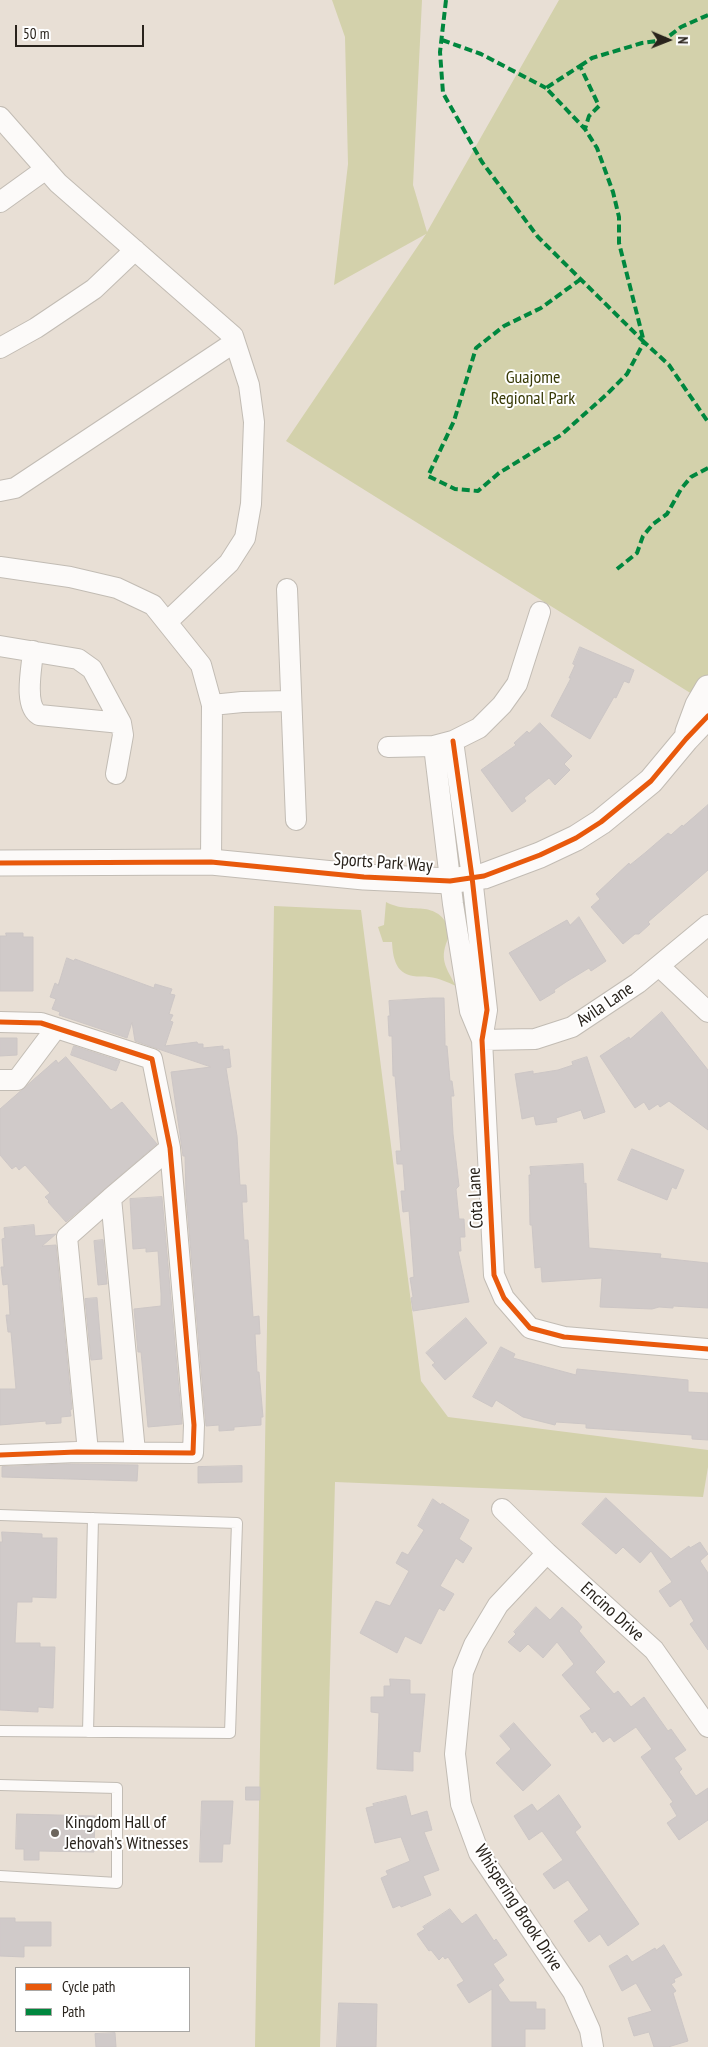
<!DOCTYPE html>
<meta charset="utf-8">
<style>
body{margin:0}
#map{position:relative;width:708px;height:2047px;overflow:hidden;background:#e8dfd5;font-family:"PT Sans Narrow",sans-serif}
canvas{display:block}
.legend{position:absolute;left:15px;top:1967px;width:175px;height:65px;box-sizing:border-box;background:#fff;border:1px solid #a9a7a4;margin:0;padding:6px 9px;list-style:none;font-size:15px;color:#29231c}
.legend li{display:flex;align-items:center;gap:10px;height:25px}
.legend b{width:25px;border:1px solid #a9a7a4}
.north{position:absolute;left:643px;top:15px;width:50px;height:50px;-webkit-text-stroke:4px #fff;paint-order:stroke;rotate:91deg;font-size:14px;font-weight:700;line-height:20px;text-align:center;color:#29231c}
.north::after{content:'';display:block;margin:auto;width:18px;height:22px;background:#29231c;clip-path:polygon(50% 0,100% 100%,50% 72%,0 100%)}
.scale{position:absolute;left:15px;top:25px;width:129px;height:22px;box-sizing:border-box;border:2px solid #29231c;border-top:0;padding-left:6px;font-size:15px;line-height:18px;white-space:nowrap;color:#29231c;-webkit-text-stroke:4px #fff;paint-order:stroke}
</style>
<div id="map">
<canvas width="708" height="2047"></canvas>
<ul class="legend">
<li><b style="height:6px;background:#e8590c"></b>Cycle path</li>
<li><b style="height:6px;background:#00873e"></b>Path</li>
</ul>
<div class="north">N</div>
<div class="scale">50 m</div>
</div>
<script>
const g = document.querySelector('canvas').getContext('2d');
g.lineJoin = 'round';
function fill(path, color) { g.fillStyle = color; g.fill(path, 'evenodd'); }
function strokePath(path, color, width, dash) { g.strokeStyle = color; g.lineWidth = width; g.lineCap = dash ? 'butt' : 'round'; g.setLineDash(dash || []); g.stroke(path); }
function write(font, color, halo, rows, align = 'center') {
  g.font = font + ' "PT Sans Narrow",sans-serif'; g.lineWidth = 4; g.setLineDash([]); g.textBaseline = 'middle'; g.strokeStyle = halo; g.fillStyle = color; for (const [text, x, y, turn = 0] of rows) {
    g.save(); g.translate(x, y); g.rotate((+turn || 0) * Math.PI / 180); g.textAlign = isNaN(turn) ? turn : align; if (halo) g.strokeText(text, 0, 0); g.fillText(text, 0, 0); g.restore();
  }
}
const green = new Path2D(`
 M332,0H422L413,185L427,232L559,0H708V704L286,441L426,234L334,285L348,164L345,37Z
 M386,902C411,916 437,896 451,932C439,957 443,963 456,986C447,982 439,978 429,977C424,976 418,977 413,976C395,973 393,957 392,942H383L378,927L384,925Z
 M274,906L361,910L421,1381L448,1417L708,1450V1467L703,1497L335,1482L320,2047H255Z`);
const building = new Path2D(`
 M580,647L634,670L629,683L624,681L616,698L614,697L590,739L551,716L571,678H569L575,665L573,664Z
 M540,723L572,756L564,764L570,770L555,785L549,778L524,798L526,801L512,812L481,770L516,745L514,743L527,731L529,733Z
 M708,805V870L648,922L650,924L639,934H635L623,944L591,907L600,899L596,894L629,863L630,865L646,852L668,833L671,835L682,825L683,826Z
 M579,917L606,961L591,971L589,968L566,982L554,990L555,992L540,1001L509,953L567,920L570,925Z
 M6,933H23V937H33V991H0V936H6Z
 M67,958L74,961L75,959L154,988L155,984L172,989L170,994L175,995L169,1014L173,1015L170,1021L173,1022L165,1046L197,1042L198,1044H203V1048L223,1046V1050L229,1049L231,1067L226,1068L237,1136L240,1185H246L247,1202H242L244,1240H248L253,1317L259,1316L260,1334H255L257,1372H259L263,1417H261V1425L234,1427V1430L219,1431V1425L206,1426L186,1195L185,1156H183L171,1072L211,1067L135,1041L132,1022L127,1038L59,1015L60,1012L52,1009L56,999L50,997L55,983L58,985Z
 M432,998H444L445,1039V1046H447L450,1081H452L454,1096H451L453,1134L459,1186L456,1189L459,1219H464L465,1237H460L461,1251H458L469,1302L413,1311L411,1298L413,1297L410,1278L414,1277L409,1211L403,1212L401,1191H405L403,1164H397L396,1151H401L395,1076H393L392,1036H389L388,1016H390L389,1001Z
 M662,1012L708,1070V1130L669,1101L660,1107L658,1104L649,1110L644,1102L635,1108L600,1056L629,1037L630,1039Z
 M0,1038H17V1055L0,1056Z
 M74,1046L120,1061L116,1071L71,1055Z
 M66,1057L111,1110L122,1102L157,1144L66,1222L48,1202L49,1201L45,1197L50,1193L25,1165L19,1170L16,1166L12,1169L0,1155V1109L56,1060L58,1063Z
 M587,1057L605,1112L584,1119L581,1110L556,1118L557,1122L536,1125L534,1116L522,1119L515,1074L533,1071V1074L558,1070L573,1065L572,1062Z
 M632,1149L684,1170L676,1189L672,1187L667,1200L618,1180Z
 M583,1164L584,1184L586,1183L589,1248L661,1254L660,1258L708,1263V1308L673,1306V1308L659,1307L652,1309L600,1307L602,1278L542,1282L541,1267L535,1268L532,1225H530L529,1175H531L530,1167Z
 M162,1197L182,1424L148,1427L141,1352H138L134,1309L161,1306V1294L158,1251L146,1252V1248L133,1249L130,1199Z
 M34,1225L35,1236L56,1234L42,1246L56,1245L72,1409L70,1410L71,1416L61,1417V1423L46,1424V1421L0,1425V1389H16L11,1332H8L6,1315H10L8,1284L3,1285L1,1267H4L2,1239L5,1238L4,1228Z
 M103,1240L107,1284L98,1285L94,1241Z
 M97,1298L102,1359L91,1360L85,1299Z
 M466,1318L487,1343L445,1380L432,1365L435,1363L426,1353Z
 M501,1347L515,1354L513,1358L576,1375L577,1369L688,1380V1392L708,1393V1440L692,1439V1435L586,1428V1424L556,1422L555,1425L523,1417L496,1400L492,1407L473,1397Z
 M66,1464L138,1465L137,1481L2,1477V1467Z
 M242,1466V1482L198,1483V1467Z
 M606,1498L671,1559L689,1546L690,1548L700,1542L708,1554L700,1561L708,1573V1650L690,1624L694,1621L681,1599L670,1607L659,1591L672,1582L651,1551L640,1563L623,1547L616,1554L582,1524Z
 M433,1499L441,1505L442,1503L469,1520L459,1539L472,1548L463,1563L456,1558L440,1586L454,1594L444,1611L439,1608L421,1644L405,1636L397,1653L360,1633L376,1601L390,1606L409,1571L396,1563L402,1552L408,1555L424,1530L418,1526Z
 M2,1532L42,1534V1538H57L56,1598L32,1597V1602H17L15,1643H40V1647H55L53,1708L38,1707V1712L0,1710V1542H2Z
 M536,1607L550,1620L562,1607L577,1621L582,1627L579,1631L605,1662L595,1672L614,1694L618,1691L631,1707L644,1697L668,1731L671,1729L686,1750L674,1758L682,1769L679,1772L696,1796L708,1788V1820L679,1840L667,1823L677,1816L670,1804L673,1802L641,1757L652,1749L636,1727L614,1742L610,1737L603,1742L595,1731L592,1733L580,1716L591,1709L562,1675L574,1664L557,1642L543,1658L528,1644L520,1652L508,1642L516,1634L514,1632Z
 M390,1679L410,1680V1694H425L420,1752L413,1751V1771L377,1769L379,1713L371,1712V1697H384V1686H390Z
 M514,1723L551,1765L523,1791L496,1763L511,1749L500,1736Z
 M246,1787H260V1800H246Z
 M559,1795L581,1827L575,1832L639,1924L608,1946L600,1934L589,1942L574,1921L589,1910L568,1880L554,1889L543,1874L563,1860L542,1831L529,1840L514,1816L532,1804L537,1811Z
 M406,1796L411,1816L427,1811L432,1830L424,1832L439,1870L423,1876L431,1895L401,1907L400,1905L393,1908L381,1878L388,1875L386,1871L410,1861L401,1837L375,1843L366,1808L374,1806L373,1804Z
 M202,1801H233L230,1844H223L222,1862H200Z
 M17,1814L95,1816L94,1852L39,1851V1860H24V1849H16Z
 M450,1909L462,1924L476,1914L494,1941L496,1939L507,1955L493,1964L504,1980L498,1985L510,2002H536V2009H545V2029H525V2047H492V1989L469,2003L457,1985L464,1981L448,1957L445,1959L443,1956L439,1960L431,1950L429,1951L417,1934L425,1929L423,1927Z
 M0,1918H15V1922H51V1946H24V1957L0,1956Z
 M664,1945L682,1975L674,1979L675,1982L671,1984L676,1991L673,1993L688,2041L668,2047H654L649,2032L634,2036L628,2018L652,2011L636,1983L622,1991L609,1966L627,1955L632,1962L655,1948L656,1950Z
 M339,2003L377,2004L376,2047H337Z
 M115,2033L116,2047H96L95,2034Z`);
const service = new Path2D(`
 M0,1515L237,1523L230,1733L0,1731
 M88,1732L93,1518
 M0,1785L117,1788V1883L0,1876`);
const minor = new Path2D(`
 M0,117L58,183L233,336L249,385L254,422L251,504L245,538L229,563L167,622
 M0,202L46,169
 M0,348L36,328L94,289L135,250
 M0,491L15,488L235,342
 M0,567L70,577L117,588L153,605L201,665L212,705L211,862
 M287,589L296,820
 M0,646L78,659L92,669L121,723L123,735L116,774
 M33,651C32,668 23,705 39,715L121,723
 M212,705L242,702L291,701
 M453,741L472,877L487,1010L482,1040L494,1275L504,1298L530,1328L564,1337L708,1349
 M434,746L453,904L470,1011L482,1040
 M388,747L434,746L453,741L479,728L502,705L517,684L540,612
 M659,966L708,1012
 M0,1022L41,1023L152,1059L170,1148L194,1425L193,1453L77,1452L0,1455
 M482,1040L535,1039L572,1027L638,983L708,925
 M0,1080H17L56,1028
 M88,1452L67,1237L111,1198
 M135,1452L111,1198L170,1148
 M502,1509L547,1553L654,1650L708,1727
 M547,1553L498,1605L474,1645L463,1672L455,1754L461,1804L479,1853L573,1992L590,2030L593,2047`);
const tertiary = new Path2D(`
 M688,732L698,705L708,688
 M0,863L211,862L364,877L450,881L484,876L540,855L576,838L601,822L651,781L686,739L708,716`);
const quiet = new Path2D(`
 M446,0L440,52L443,93L482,162L538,237L644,342L619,243V217L613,192L597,148L585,129L546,88L580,66L599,106L589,116L585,129
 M442,40L481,54L546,88
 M580,66L592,58L642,43L664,40L681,27L708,15
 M581,279L541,308L504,326L476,348L454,421L428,476L455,489L478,491L499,473L561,435L606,395L627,374L644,342L669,365L708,422
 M617,569L637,553L643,536L653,524L667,514L681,489L691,477L708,468`);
const cycleway = new Path2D(`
 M453,741L472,877L487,1010L482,1040L494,1275L504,1298L530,1328L564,1337L708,1349
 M0,863L211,862L364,877L450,881L484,876L540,855L576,838L601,822L651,781L686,739L708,716
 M0,1022L41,1023L152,1059L170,1148L194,1425L193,1453L77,1452L0,1455`);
const markers = [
 [55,1833,5,"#6c655d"]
];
const parkNames = [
 ["Guajome",533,378],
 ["Regional Park",533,399]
];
const streetNames = [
 ["Sports Park Way",383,863,4],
 ["Avila Lane",605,1005,-34],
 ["Cota Lane",476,1198,-93],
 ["Encino Drive",612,1612,42],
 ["Whispering Brook Drive",518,1908,57]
];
const poiNames = [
 ["Kingdom Hall of",65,1823],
 ["Jehovah’s Witnesses",65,1844]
];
fill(green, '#d3d1ab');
fill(building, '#d0cac9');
strokePath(building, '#ccc6c5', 1);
strokePath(service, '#c2bcb4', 12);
strokePath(minor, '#c2bcb4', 22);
strokePath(tertiary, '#c2bcb4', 27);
strokePath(service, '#fcfaf9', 10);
strokePath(minor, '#fcfaf9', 20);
strokePath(tertiary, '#fcfaf9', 25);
strokePath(quiet, '#00873e', 4, [8, 4]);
strokePath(cycleway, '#e8590c', 5);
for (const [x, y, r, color] of markers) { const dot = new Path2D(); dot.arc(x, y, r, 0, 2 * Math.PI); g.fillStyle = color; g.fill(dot); strokePath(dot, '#fff', 2); }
write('18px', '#383a06', '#fff', parkNames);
write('18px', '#29231c', '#fff', streetNames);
write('18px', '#29231c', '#fff', poiNames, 'left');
</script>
